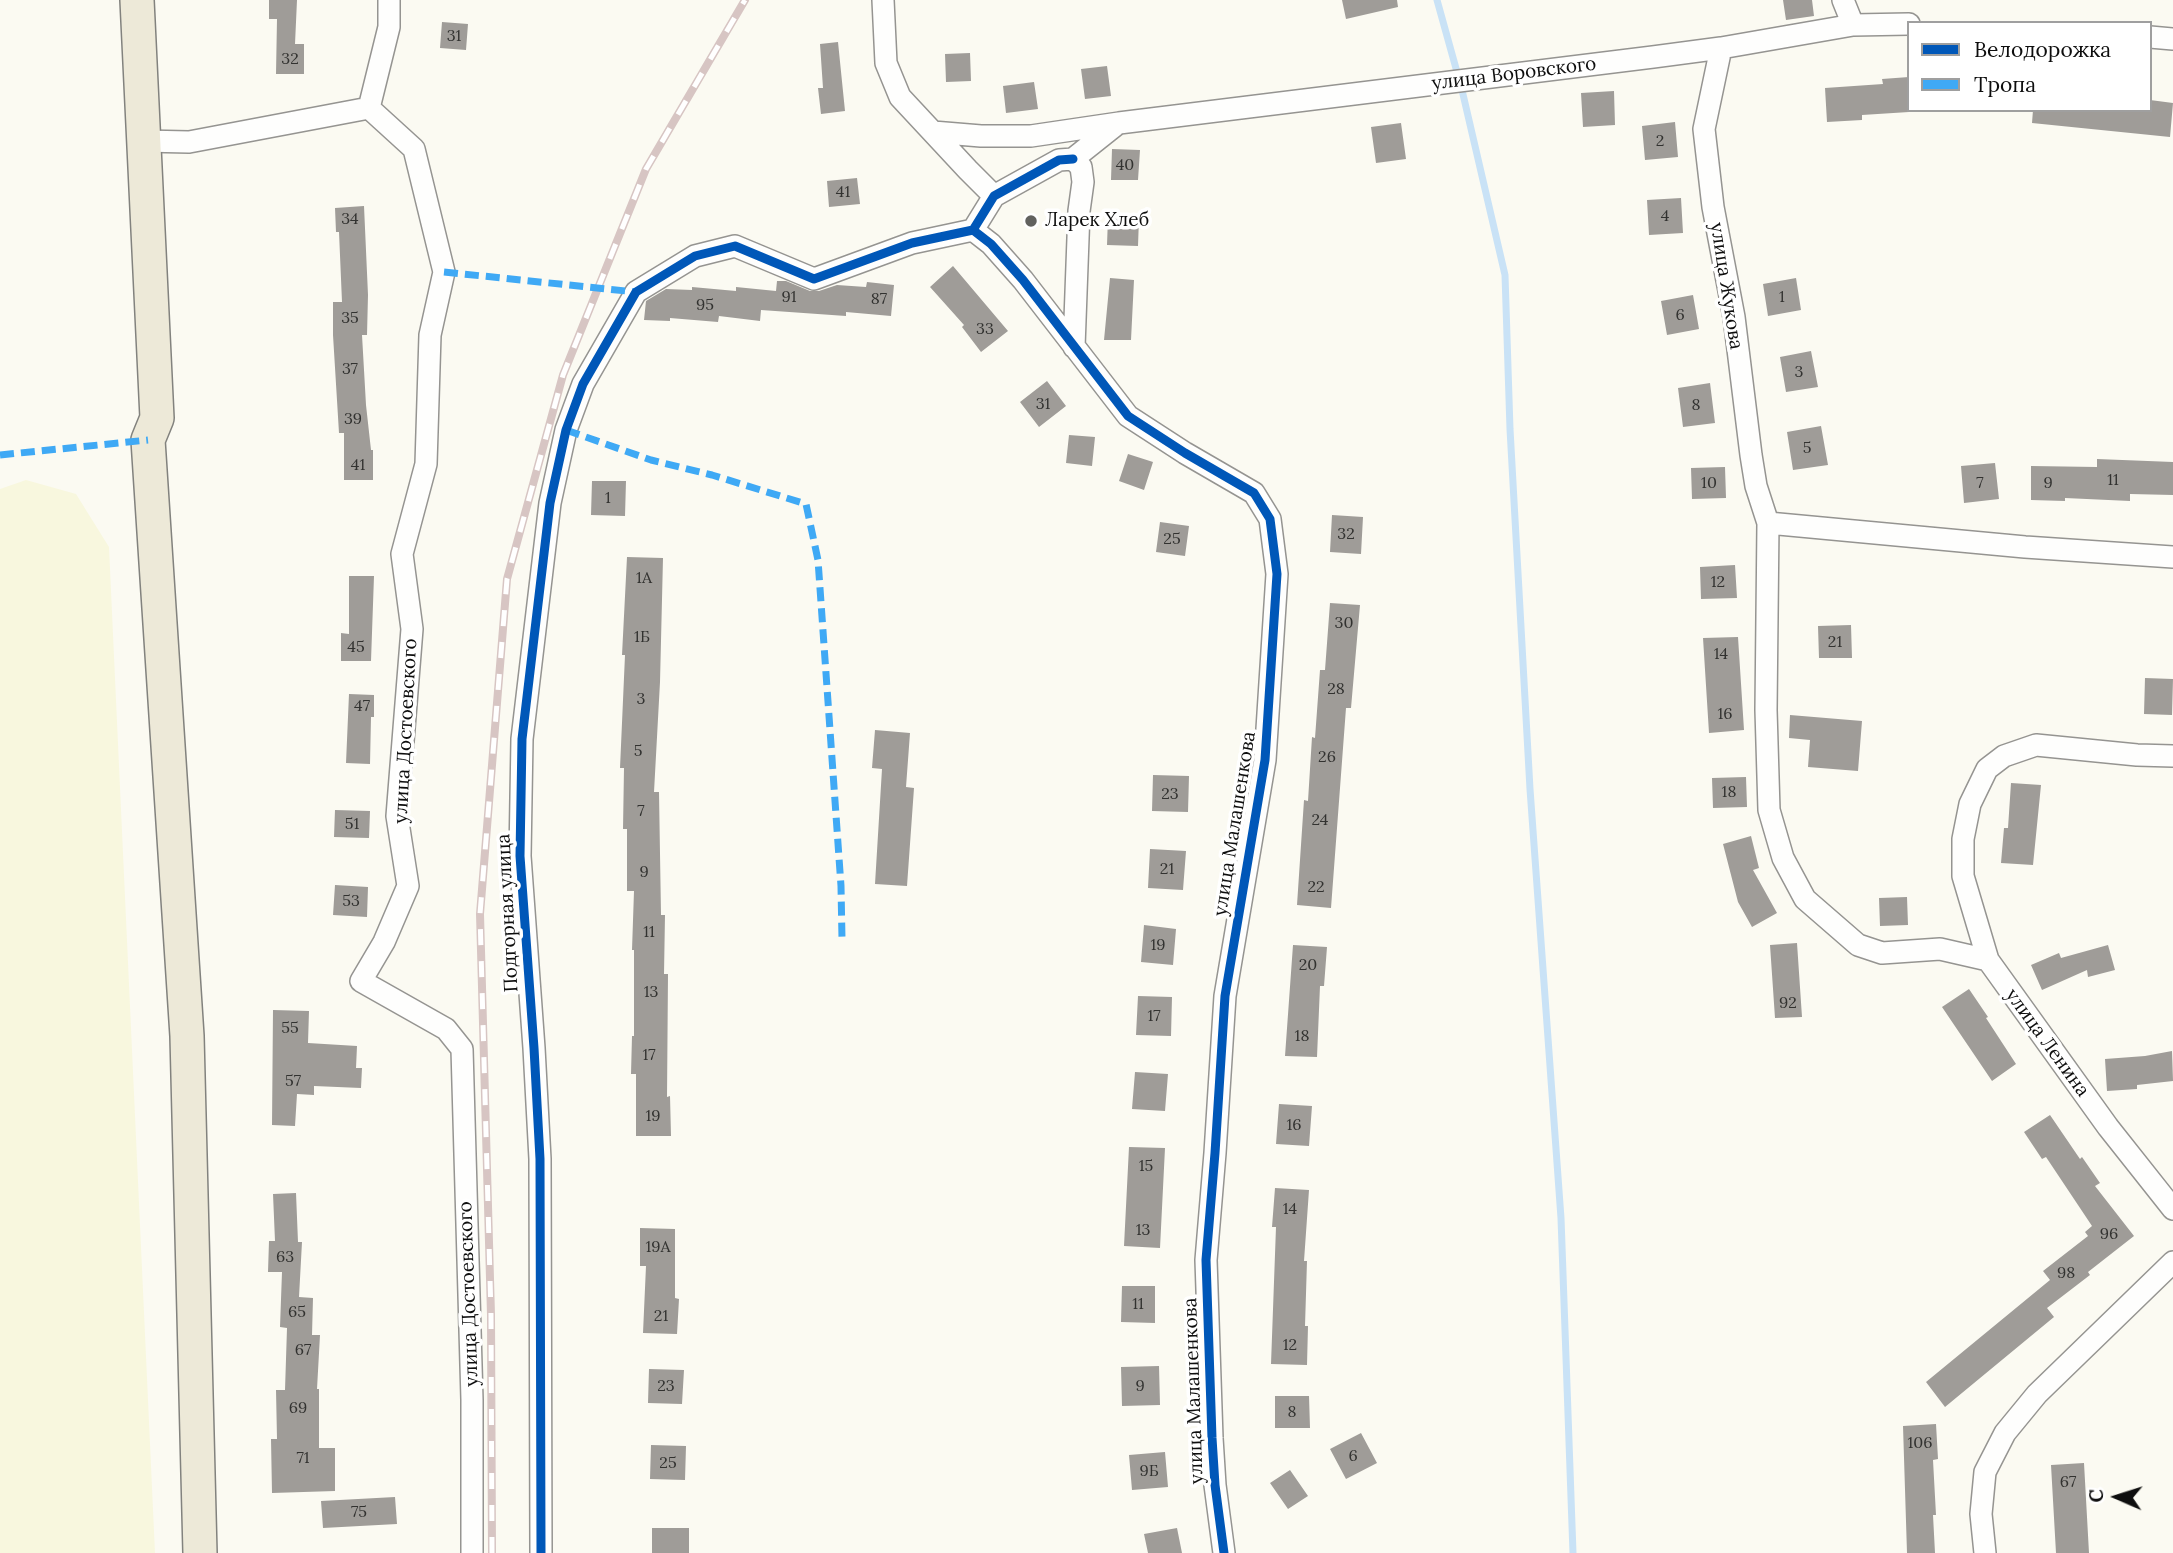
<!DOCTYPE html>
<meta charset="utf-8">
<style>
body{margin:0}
#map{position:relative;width:2173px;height:1553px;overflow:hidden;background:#fbfaf2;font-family:Lora,serif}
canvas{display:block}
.legend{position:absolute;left:1907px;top:21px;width:245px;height:91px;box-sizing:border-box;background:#fff;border:2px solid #9f9f9f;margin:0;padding:9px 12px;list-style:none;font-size:21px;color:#0e0e0e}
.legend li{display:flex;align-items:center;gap:14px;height:35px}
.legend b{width:35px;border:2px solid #9f9f9f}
.north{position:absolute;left:2082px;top:1462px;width:70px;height:70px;-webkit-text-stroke:5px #fff;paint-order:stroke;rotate:273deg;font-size:19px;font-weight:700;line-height:28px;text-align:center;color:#0e0e0e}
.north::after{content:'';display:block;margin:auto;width:24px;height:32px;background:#0e0e0e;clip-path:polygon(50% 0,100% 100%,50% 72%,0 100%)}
</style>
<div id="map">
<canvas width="2173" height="1553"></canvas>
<ul class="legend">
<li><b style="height:9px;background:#0057b8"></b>Велодорожка</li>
<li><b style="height:9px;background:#3fa9f5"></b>Тропа</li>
</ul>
<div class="north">С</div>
</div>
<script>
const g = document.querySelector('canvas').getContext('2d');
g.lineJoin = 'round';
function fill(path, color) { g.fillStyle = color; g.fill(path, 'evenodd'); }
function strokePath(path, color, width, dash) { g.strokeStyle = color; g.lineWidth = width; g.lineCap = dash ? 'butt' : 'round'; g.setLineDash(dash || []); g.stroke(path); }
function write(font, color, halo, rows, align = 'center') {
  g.font = font + ' Lora,serif'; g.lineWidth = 7; g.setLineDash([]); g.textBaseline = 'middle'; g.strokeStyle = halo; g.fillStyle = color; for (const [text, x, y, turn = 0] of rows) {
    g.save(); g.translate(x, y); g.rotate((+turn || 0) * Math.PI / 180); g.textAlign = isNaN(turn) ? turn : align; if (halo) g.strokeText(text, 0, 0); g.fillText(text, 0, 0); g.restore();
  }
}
const farmland = new Path2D(`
 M26,480L76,494L109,547L155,1553H0V489Z`);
const stream = new Path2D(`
 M1437,0L1462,90L1505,275L1510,429L1530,789L1561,1218L1573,1553`);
const building = new Path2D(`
 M269,0H297L295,44H304V74H276L277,19H269Z
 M1342,0H1397L1398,7L1346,19Z
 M1783,0H1812L1814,16L1786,20Z
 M442,22L468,24L466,50L440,48Z
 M838,42L845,111L821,114L818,88H823L820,44Z
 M970,53L971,81L946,82L945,54Z
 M1107,66L1111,96L1085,99L1081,69Z
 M1909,77V112L1862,115V120L1827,122L1825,88L1883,84L1882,79Z
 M1034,82L1038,109L1006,113L1003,86Z
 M1614,91L1615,125L1583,127L1581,93Z
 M2150,100L2173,103L2170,137L2032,123L2033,110H2150Z
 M1675,122L1678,157L1645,160L1642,126Z
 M1401,123L1406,159L1376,163L1371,127Z
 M1112,149L1140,150L1138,180H1111Z
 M857,178L860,204L829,207L827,181Z
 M1681,198L1683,233L1649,235L1647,200Z
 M364,206L368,295L367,335H362L366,405L371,450H373V480H344V433H339L333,335V302H342L339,232H336L335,208Z
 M1108,217L1139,218L1138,246L1107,245Z
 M953,266L1008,331L981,352L962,327L964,325L930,287Z
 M1110,278L1134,280L1131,340H1104Z
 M1796,278L1801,310L1768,316L1763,284Z
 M777,281H786L810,291H819L837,285L866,287L867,282L894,285L891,316L846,312V316L761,310L760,321L719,316L718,322L670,318V321L644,320L646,301L666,289L692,290V287L736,291V287L776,291Z
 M1693,295L1699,329L1667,335L1661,301Z
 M1811,351L1818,387L1786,392L1780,357Z
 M1047,381L1066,406L1039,427L1020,402Z
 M1710,383L1715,423L1683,427L1678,388Z
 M1821,426L1828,465L1793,470L1787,432Z
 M1069,435L1095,437L1092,466L1066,463Z
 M1128,454L1153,462L1144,490L1119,481Z
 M2097,459L2173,462V495L2130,494V501L2065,498V501L2031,500V466L2097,467Z
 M1995,463L1999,499L1964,503L1961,466Z
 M1725,467L1726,498L1692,499L1691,468Z
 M592,481H626L625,516L591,515Z
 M1332,515L1363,517L1361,554L1330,552Z
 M1160,522L1189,526L1185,556L1156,552Z
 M627,557L663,558L660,682L654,792H659L661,915H665L664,974H668L667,1097L670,1096L671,1136H636V1074H631L632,1036H634V950H632L634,891H627V829H623L624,768H620L625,655H622Z
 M1735,565L1737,598L1701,599L1700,567Z
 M349,576H374L371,661H341V633L349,634Z
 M1330,603L1360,605L1351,708H1346L1331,908L1297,905L1304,800L1308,801L1312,737L1315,738L1320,670H1325Z
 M1851,625L1852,658H1819L1818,626Z
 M1738,637L1744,730L1709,733L1703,638Z
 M2145,678L2173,679L2172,715L2144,714Z
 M349,694L374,695V717H371L370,764L346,763Z
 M1790,715L1862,721L1858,771L1808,767L1810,740L1789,738Z
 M875,730L910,733L906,787L914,788L907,886L875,884L882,769L872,768Z
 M1153,775L1189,776L1188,812L1152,811Z
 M1746,777L1747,807L1713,808L1712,778Z
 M2011,783L2041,785L2033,865L2001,863L2004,828H2008Z
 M335,810L370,811L369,838L334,837Z
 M1751,836L1759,868L1753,870L1777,913L1752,927L1738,902L1723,844Z
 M1150,849L1186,851L1183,890L1148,888Z
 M335,885L368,887L367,917L333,915Z
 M1907,897L1908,925L1880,926L1879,898Z
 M1144,925L1176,929L1173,965L1141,962Z
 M1797,943L1802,1017L1775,1018L1770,945Z
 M1293,945L1327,947L1324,986H1320L1317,1057L1285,1056Z
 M2108,945L2115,970L2088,977L2087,970L2042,990L2031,965L2059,953L2061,958Z
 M1969,989L1988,1017L1986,1018L2016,1064L1992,1081L1942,1007Z
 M1138,996L1172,997L1171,1036L1136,1035Z
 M273,1010L309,1011L308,1043L357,1046L356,1068H362L361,1088L314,1086V1095L297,1094L295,1126L272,1125Z
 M2172,1051L2173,1081L2137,1085V1089L2107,1091L2105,1059L2145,1056Z
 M1135,1072L1168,1074L1165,1111L1132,1109Z
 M1279,1104L1312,1106L1309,1146L1276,1144Z
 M2050,1115L2080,1159L2082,1157L2100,1183L2095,1186L2134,1236L2088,1272L2090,1275L2047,1308L2054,1317L1945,1407L1926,1382L2050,1280L2043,1271L2088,1236L2085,1232L2092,1226L2046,1157L2042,1159L2024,1132Z
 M1129,1147L1165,1148L1160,1248L1124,1246Z
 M1275,1188L1309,1190L1304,1261H1307L1305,1326H1308L1307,1365L1271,1364L1276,1227H1272Z
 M296,1193L298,1242H302L299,1297L313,1298L312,1335H320L317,1389H319V1448H335V1491L272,1493L271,1439H277L276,1390H285L287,1328L280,1327L282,1272H268L269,1241H275L273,1194Z
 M640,1228L675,1229V1298L679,1299L677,1334L643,1333L646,1266H640Z
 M1122,1286H1155V1323L1121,1322Z
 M1159,1366L1160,1405L1122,1406L1121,1367Z
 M649,1369L684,1370L682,1404L648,1403Z
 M1275,1396H1309L1310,1428H1275Z
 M1936,1424L1938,1459L1933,1460L1936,1515H1933L1935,1553H1907L1903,1426Z
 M1361,1433L1377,1463L1346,1479L1330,1449Z
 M651,1445L686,1446L685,1480L650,1479Z
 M1165,1452L1168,1487L1132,1490L1129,1455Z
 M2084,1463L2089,1553H2056L2051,1465Z
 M1290,1470L1308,1496L1288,1509L1270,1483Z
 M395,1497L397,1524L323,1528L321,1501Z
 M652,1528H689V1553H652Z
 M1177,1528L1182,1553H1148L1144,1534Z`);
const street = new Path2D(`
 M389,0V27L369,108L414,149L444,272L430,335L426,464L402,554L412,629L397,816L408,886L384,942L361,981L446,1029L462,1049L472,1400V1553
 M883,0L886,63L900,97L968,170L994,196
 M1843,0L1853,25
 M2150,37L2173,39
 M1721,48L1704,129L1713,207L1734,317L1751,455L1756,486L1768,523
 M933,132L981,136H1031L1119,123L1653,57L1721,48L1853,25L1909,24
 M143,141L189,142L369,108
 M973,230L991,244L1023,280L1128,416L1185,453L1254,493L1270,519L1277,574L1265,760L1225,996L1215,1153L1206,1260L1212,1438L1215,1485L1224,1553
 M1074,347L1079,211L1083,182L1081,167L1073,159L1117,124
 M2173,557L2025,547L1768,523L1766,710L1769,810L1783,858L1805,899L1858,945L1882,953L1940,949L1988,960L2108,1127L2173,1209
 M1988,960L1963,876V839L1970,804L1987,769L2004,756L2036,745L2137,755L2173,756
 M541,1553L540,1159L534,1048L520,856L522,739L550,503L566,430L583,384L636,292L695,256L735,246L814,279L912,243L973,230L994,196L1059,160L1073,159
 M1985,1553L1981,1514L1985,1472L2005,1433L2037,1394L2173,1262`);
const primary = new Path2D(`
 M137,0L157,418L148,440L187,1036L200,1553`);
const rail = new Path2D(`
 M492,1553L491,1315L480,914L507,579L563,375L646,169L745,0`);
const quiet = new Path2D(`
 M444,272L636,292
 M566,430L651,460L712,475L806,504L818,560L841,886L842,939
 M0,455L148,440`);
const cycleway = new Path2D(`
 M973,230L991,244L1023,280L1128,416L1185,453L1254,493L1270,519L1277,574L1265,760L1225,996L1215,1153L1206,1260L1212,1438L1215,1485L1224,1553
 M541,1553L540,1159L534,1048L520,856L522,739L550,503L566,430L583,384L636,292L695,256L735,246L814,279L912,243L973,230L994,196L1059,160L1073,159`);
const markers = [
 [1031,221,7,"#61615e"]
];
const numberNames = [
 ["31",454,36],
 ["32",290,59],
 ["2",1660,141],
 ["40",1125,165],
 ["41",843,192],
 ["4",1665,216],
 ["34",350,219],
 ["91",789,297],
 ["1",1782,297],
 ["87",879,299],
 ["95",705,305],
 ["6",1680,315],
 ["35",350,318],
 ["33",985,329],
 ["37",350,369],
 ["3",1799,372],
 ["31",1043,404],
 ["8",1696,405],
 ["39",353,419],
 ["5",1807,448],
 ["41",358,465],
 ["11",2113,480],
 ["10",1709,483],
 ["7",1980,483],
 ["9",2048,483],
 ["1",608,498],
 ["32",1346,534],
 ["25",1172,539],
 ["1А",644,578],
 ["12",1718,582],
 ["30",1344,623],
 ["1Б",642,637],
 ["21",1835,642],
 ["45",356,647],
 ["14",1721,654],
 ["28",1336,689],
 ["3",641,699],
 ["47",362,706],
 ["16",1725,714],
 ["5",638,751],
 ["26",1327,757],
 ["18",1729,792],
 ["23",1170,794],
 ["7",641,811],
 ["24",1320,820],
 ["51",352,824],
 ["21",1167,869],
 ["9",644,872],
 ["22",1316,887],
 ["53",351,901],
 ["11",649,932],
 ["19",1158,945],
 ["20",1308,965],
 ["13",651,992],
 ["92",1788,1003],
 ["17",1154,1016],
 ["55",290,1028],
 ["18",1302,1036],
 ["17",649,1055],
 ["57",293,1081],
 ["19",653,1116],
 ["16",1294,1125],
 ["15",1146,1166],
 ["14",1290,1209],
 ["13",1143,1230],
 ["96",2109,1234],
 ["19А",658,1247],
 ["63",285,1257],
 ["98",2066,1273],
 ["11",1138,1304],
 ["65",297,1312],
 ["21",661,1316],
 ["12",1290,1345],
 ["67",303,1350],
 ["23",666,1386],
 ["9",1140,1386],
 ["69",298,1408],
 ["8",1292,1412],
 ["106",1920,1443],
 ["6",1353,1456],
 ["71",303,1458],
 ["25",668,1463],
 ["9Б",1149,1471],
 ["67",2068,1482],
 ["75",359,1512]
];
const streetNames = [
 ["улица Воровского",1514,74,-7],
 ["улица Жукова",1726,286,81],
 ["улица Достоевского",406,731,-87],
 ["улица Малашенкова",1235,824,-81],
 ["Подгорная улица",508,913,-93],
 ["улица Ленина",2047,1043,54],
 ["улица Достоевского",469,1294,-92],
 ["улица Малашенкова",1194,1391,-92]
];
const poiNames = [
 ["Ларек Хлеб",1045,221]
];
fill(farmland, '#f8f7de');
strokePath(stream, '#c9e2f6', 7);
fill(building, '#9f9c98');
strokePath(street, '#959491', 24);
strokePath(primary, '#82827e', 36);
strokePath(street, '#fefefd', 21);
strokePath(primary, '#ede9d8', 33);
strokePath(rail, '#d7c5c3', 8);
strokePath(rail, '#fff', 5, [16]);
strokePath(quiet, '#3fa9f5', 7, [14, 7]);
strokePath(cycleway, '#0057b8', 9);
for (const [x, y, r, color] of markers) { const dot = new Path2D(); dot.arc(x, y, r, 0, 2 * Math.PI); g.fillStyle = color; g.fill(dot); strokePath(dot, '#fff', 2.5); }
write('16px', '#323230', null, numberNames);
write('19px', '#0e0e0e', '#fff', streetNames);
write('19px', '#0e0e0e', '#fff', poiNames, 'left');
</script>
